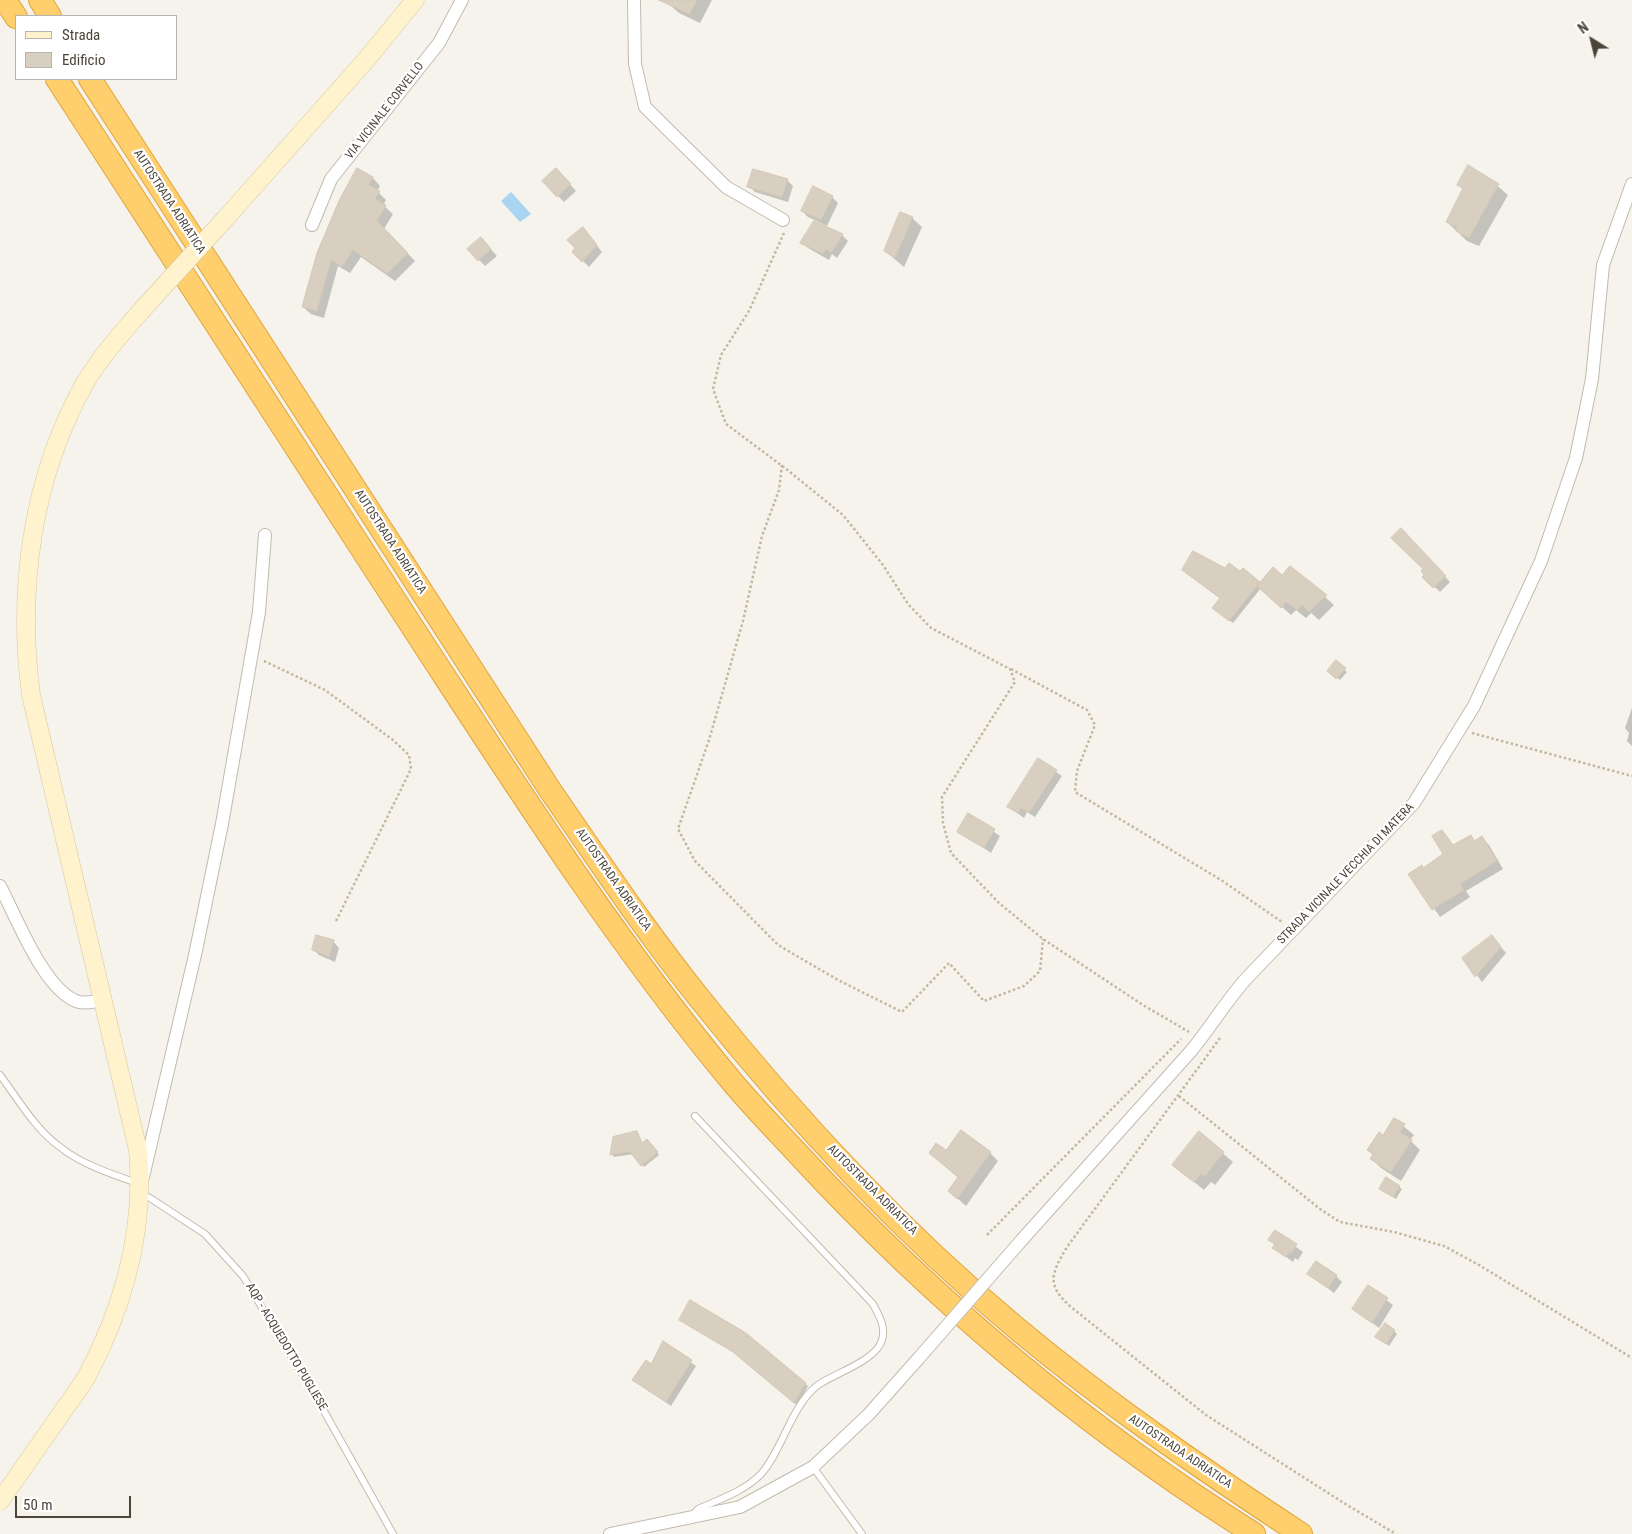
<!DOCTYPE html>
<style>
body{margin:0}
#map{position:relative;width:1632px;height:1534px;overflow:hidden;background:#f6f3ec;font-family:"Roboto Condensed",sans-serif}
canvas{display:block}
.legend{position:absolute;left:15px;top:15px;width:162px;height:65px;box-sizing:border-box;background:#fff;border:1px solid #b7b4b0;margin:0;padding:6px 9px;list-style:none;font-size:15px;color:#4b4439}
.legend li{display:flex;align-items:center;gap:10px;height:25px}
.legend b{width:25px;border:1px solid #b7b4b0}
.north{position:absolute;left:1567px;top:15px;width:50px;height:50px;-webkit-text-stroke:4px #fff;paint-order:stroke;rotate:324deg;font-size:14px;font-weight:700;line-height:20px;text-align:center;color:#4b4439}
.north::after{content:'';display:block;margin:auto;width:18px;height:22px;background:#4b4439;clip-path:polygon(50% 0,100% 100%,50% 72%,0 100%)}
.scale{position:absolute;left:15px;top:1496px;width:116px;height:22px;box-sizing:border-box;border:2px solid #4b4439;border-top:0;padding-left:6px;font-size:15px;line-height:18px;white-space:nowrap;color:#4b4439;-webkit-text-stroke:4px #fff;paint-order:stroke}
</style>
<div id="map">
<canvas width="1632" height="1534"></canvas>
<ul class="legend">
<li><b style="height:6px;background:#fff3cd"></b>Strada</li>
<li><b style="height:14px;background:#d8cfc1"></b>Edificio</li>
</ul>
<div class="north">N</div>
<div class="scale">50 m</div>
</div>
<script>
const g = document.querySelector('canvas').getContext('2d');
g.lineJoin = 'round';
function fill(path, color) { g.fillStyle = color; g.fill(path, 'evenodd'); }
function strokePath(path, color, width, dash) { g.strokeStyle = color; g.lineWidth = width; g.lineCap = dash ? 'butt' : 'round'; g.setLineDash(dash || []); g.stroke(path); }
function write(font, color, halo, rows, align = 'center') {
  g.font = font + ' "Roboto Condensed",sans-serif'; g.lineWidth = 4.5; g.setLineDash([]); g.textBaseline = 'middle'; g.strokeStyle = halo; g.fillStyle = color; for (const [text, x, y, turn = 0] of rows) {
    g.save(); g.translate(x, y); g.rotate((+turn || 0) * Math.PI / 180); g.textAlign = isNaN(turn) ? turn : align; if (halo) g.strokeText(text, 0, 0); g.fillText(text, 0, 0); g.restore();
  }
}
const water = new Path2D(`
 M511,192L531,214L520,222L501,201Z`);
const shadow = new Path2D(`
 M671,0H712L700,23L679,13L669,4Z
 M1469,167L1486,176L1508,195L1479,246L1467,241L1447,222L1464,189L1459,185Z
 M556,169L576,191L564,202L543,181Z
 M358,170L373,178L380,186L377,191L386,200L383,205L393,214L384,229L415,261L395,281L361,257L350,273L338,266L324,318L311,314L303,307Z
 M787,180L793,186L788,202L755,192L749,186Z
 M832,197L838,203L827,226L808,217L802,211Z
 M912,218L922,227L904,267L885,251Z
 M814,222L842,235L848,241L837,258L832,254L829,260L808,248L802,242Z
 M589,235L602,252L589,267L574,252Z
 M487,245L497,256L485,266L469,249Z
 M1401,530L1450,582L1440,592L1424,577L1426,575L1424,569Z
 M1291,567L1334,605L1319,620L1311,613L1306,618L1296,610L1291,615L1261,588L1233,623L1217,611L1221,599L1183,570L1225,569L1240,573L1243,570L1260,584L1282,577Z
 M1336,662L1347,672L1340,680L1329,671Z
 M1632,708V746L1627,741L1629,733L1625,728Z
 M1039,760L1062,776L1035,817L1027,812L1024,818L1009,807Z
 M969,815L1000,836L991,853L959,831Z
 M1442,831L1454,846L1470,836L1475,841L1482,838L1489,845L1503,869L1466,891L1470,897L1440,917L1410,874L1424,869L1445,855Z
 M1492,936L1506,953L1482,982L1464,958Z
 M333,941L339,948L335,962L319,955L313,949Z
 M1395,1119L1414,1135L1410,1140L1420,1150L1401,1181L1381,1168L1372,1159L1374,1155L1369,1150L1383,1137Z
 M637,1132L643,1144L650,1143L659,1155L644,1167L634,1154L614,1157L612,1154Z
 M1199,1133L1233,1162L1215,1185L1211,1182L1204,1190L1173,1165Z
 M930,1153H990L998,1161L966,1206L949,1191L959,1178Z
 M1399,1187L1402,1189L1396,1199L1383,1191Z
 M1275,1232L1303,1252L1298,1260L1295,1258L1293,1262L1274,1248L1276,1246L1270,1240Z
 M1309,1274L1336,1276L1342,1282L1334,1293Z
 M1369,1287L1393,1305L1379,1328L1354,1309Z
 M680,1320L805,1384L808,1386L797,1405L737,1354Z
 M1394,1331L1397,1334L1389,1346L1377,1337Z
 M663,1343L696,1366L671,1406L634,1380L651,1365Z`);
const building = new Path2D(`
 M659,0H697L690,14Z
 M1468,165L1499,184L1469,238L1456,231L1457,228L1446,222L1463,188L1457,185Z
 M357,168L373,177L369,185L380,191L375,199L386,205L377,221L408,253L387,274L353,250L342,267L331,260L317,311L302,307L317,253L339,201Z
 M556,168L571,184L557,197L542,181Z
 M753,169L788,179L782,197L747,187Z
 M813,186L833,196L821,220L801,211Z
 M900,212L913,217L895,258L884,251Z
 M814,221L843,234L831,253L826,249L823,254L800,243Z
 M583,227L597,245L582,262L572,252L575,248L567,240Z
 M481,237L491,249L478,261L467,249Z
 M1401,528L1446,576L1433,588L1422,577L1424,575L1421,571L1423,569L1391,538Z
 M1193,551L1225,568L1229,563L1240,571L1243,568L1260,582L1229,621L1212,608L1220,598L1182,570Z
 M1290,566L1327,595L1309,612L1302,605L1297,610L1286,602L1281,608L1257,586L1273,567L1282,575Z
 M1336,660L1346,668L1336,679L1327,671Z
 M1038,758L1057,770L1029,813L1021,808L1018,813L1007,807Z
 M968,813L995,829L984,848L957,832Z
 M1442,830L1453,845L1471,835L1474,841L1482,836L1497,861L1460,884L1464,890L1432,910L1408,874L1422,865L1423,868L1443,854L1432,836Z
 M316,935L334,940L329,957L312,950Z
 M1492,935L1501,947L1475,977L1462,958Z
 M1394,1118L1405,1124L1400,1132L1412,1140L1391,1172L1370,1159L1373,1154L1367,1150L1379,1132L1383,1135Z
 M961,1130L991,1152L957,1199L948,1191L958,1177L929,1153L936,1143L946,1150Z
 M637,1131L642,1143L647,1139L658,1152L641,1166L630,1152L610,1155L613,1137Z
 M1199,1131L1224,1152L1205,1176L1201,1174L1194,1182L1172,1165Z
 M1386,1177L1400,1186L1393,1197L1379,1189Z
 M1275,1230L1297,1244L1291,1254L1289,1253L1286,1257L1272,1248L1275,1244L1268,1240Z
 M1316,1261L1337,1275L1328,1288L1307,1274Z
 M1368,1285L1388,1298L1372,1323L1352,1309Z
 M690,1300L746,1333L806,1383L794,1403L733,1352L679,1320Z
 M1385,1323L1395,1330L1386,1344L1375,1337Z
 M663,1341L692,1360L666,1402L632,1380L646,1360L651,1364Z`);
const path = new Path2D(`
 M784,233L749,311L721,355L713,389L726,424L785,468L843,515L883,565L908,604L931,628L1010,669L1015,682L942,797L943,823L951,853L999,903L1043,939L1143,1005L1189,1032
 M782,465L779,490L762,536L743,621L709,740L678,829L695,861L778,945L838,980L902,1012L949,963L984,1001L1024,986L1040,971L1043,939
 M264,661L325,690L393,740L409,755L411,769L336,921
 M1011,669L1087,710L1095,725L1077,771L1075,792L1221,880L1282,922
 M1472,733L1632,776
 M1220,1038L1067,1247C1051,1274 1046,1285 1071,1307L1206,1415L1347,1505L1396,1534
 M1179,1096L1320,1209L1340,1222L1394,1232L1444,1246L1479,1265L1632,1358
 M987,1235L1181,1039`);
const lane = new Path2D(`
 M0,1075C18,1099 35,1129 60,1147C81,1164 111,1174 137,1183
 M140,1194L150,1198L205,1234L243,1276L320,1404L393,1534
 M813,1467L862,1534
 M693,1515L698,1509C718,1500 745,1491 761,1474C782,1451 792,1404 818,1385C835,1373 876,1361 882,1340C886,1326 879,1316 873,1304L695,1116`);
const street = new Path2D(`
 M634,0L635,64L645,107L726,187L783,220
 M312,225L331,179L439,43L462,0
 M0,886C16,916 45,993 79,1002C87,1004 95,1001 102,1000
 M143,1177L195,955L222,824L259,612L265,535
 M1020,1242L1191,1051C1210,1028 1225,1003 1245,980L1414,803L1474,706L1541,561L1576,458L1592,379L1603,265L1632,184
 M610,1534L740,1507L813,1467L869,1414L918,1359`);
const secondary = new Path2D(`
 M225,219L366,60L415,0
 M0,1501C20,1473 39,1445 59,1417C68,1403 79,1390 87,1376C124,1306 145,1229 138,1150L31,695C17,589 32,477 85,383C101,356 121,334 141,311`);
const highway = new Path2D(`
 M5,0L16,17
 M40,0L50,16
 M57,79C180,268 303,459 426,648C522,795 617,943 729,1078C751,1105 776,1130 800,1156C934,1301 1086,1428 1254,1534
 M90,79L550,790C599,861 646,932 700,999C794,1117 899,1230 1015,1327C1106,1403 1202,1469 1301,1534`);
const streetBridge = new Path2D(`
 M918,1359L1020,1242`);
const secondaryBridge = new Path2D(`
 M141,311L225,219`);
const streetNames = [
 ["VIA VICINALE CORVELLO",385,111,-52],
 ["AUTOSTRADA ADRIATICA",169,202,57],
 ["AUTOSTRADA ADRIATICA",390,542,57],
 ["STRADA VICINALE VECCHIA DI MATERA",1346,874,-46],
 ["AUTOSTRADA ADRIATICA",613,880,55],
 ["AUTOSTRADA ADRIATICA",872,1190,45],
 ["AQP - ACQUEDOTTO PUGLIESE",286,1347,59],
 ["AUTOSTRADA ADRIATICA",1180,1452,34]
];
fill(water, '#a9d4f2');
fill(shadow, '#0003');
fill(building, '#d8cfc1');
strokePath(building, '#d3c7b4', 1);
strokePath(lane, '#c2bbae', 8);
strokePath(street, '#c2bbae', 14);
strokePath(secondary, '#d6c79b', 19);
strokePath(highway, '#e0a43c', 24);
strokePath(path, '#c4b79f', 2.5, [2.5, 2.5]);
strokePath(lane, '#fff', 6);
strokePath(street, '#fff', 12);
strokePath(secondary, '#fff3cd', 18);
strokePath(highway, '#ffcf6e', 22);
strokePath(streetBridge, '#c2bbae', 14, []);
strokePath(secondaryBridge, '#d6c79b', 19, []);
strokePath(streetBridge, '#fff', 12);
strokePath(secondaryBridge, '#fff3cd', 18);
write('12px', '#4b4439', '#fff', streetNames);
</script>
